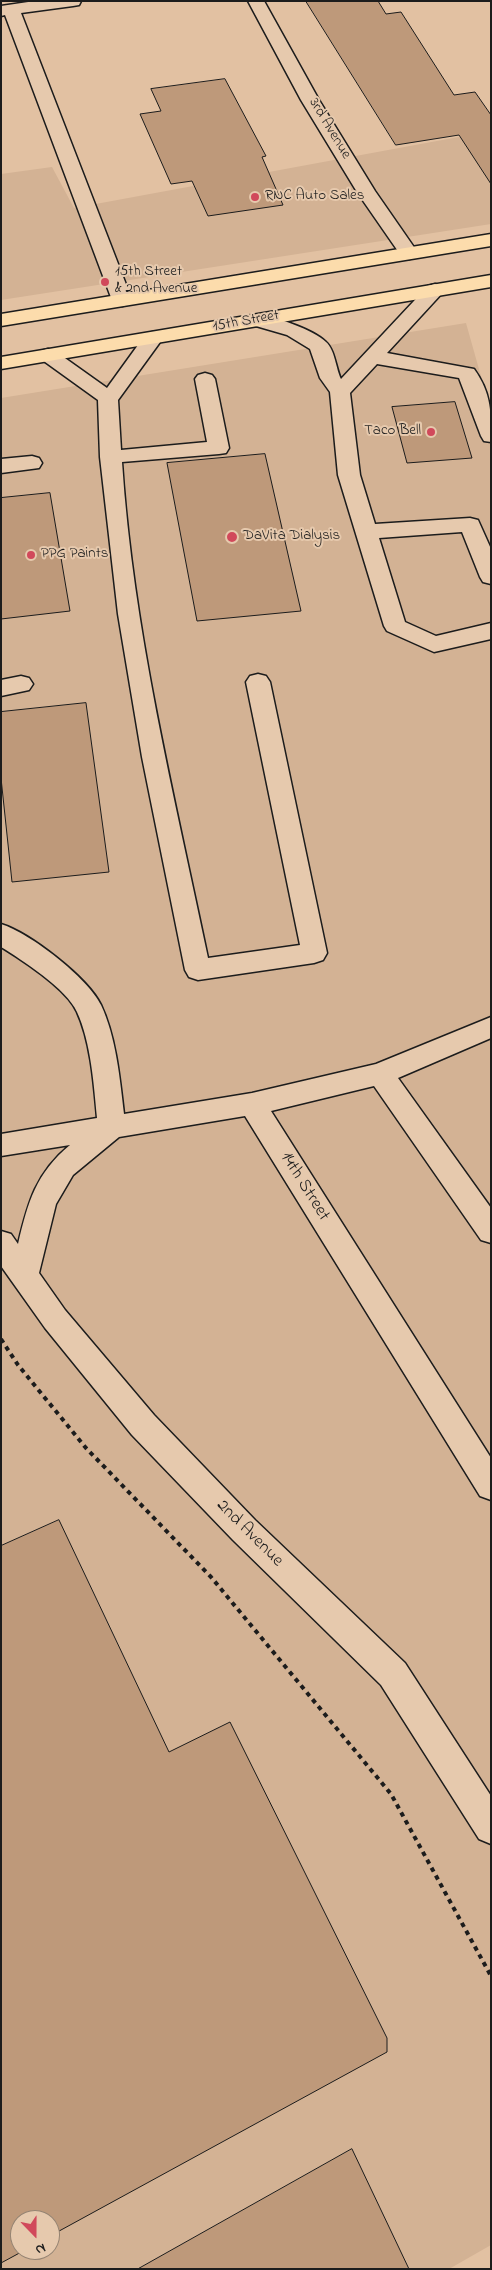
<!DOCTYPE html>
<style>
body{margin:0}
#map{position:relative;width:492px;height:2270px;overflow:hidden;background:#e2c1a2;font-family:"Indie Flower",sans-serif}
canvas{display:block}
.frame{position:absolute;inset:0;border:2px solid #1c1c1c;pointer-events:none}
.north{position:absolute;left:10px;top:2210px;width:50px;height:50px;box-sizing:border-box;background:#e6c9ad;border:1px solid #958473;border-radius:50%;rotate:158deg;font-size:14px;font-weight:700;line-height:20px;text-align:center;color:#1c1c1c}
.north::after{content:'';display:block;margin:auto;width:18px;height:22px;background:#d1495b;clip-path:polygon(50% 0,100% 100%,50% 72%,0 100%)}
</style>
<div id="map">
<canvas width="492" height="2270"></canvas>
<div class="frame"></div>
<div class="north">N</div>
</div>
<script>
const g = document.querySelector('canvas').getContext('2d');
g.lineJoin = 'round';
function fill(path, color) { g.fillStyle = color; g.fill(path, 'evenodd'); }
function strokePath(path, color, width, dash) { g.strokeStyle = color; g.lineWidth = width; g.lineCap = dash ? 'butt' : 'round'; g.setLineDash(dash || []); g.stroke(path); }
function write(font, color, halo, rows, align = 'center') {
  g.font = font + ' "Indie Flower",sans-serif'; g.lineWidth = 4; g.setLineDash([]); g.textBaseline = 'middle'; g.strokeStyle = halo; g.fillStyle = color; for (const [text, x, y, turn = 0] of rows) {
    g.save(); g.translate(x, y); g.rotate((+turn || 0) * Math.PI / 180); g.textAlign = isNaN(turn) ? turn : align; if (halo) g.strokeText(text, 0, 0); g.fillText(text, 0, 0); g.restore();
  }
}
const built = new Path2D(`
 M491,131V224L1,300V174L52,167L74,208Z
 M466,323L491,412V2245L449,2269H1V398ZM20,2220H50V2250H20Z`);
const building = new Path2D(`
 M306,1H378L386,14L401,12L454,95L475,92L491,115V184L459,135L396,145Z
 M225,79L266,156L262,157L283,205L208,216L192,181L171,184L140,114L161,111L151,89Z
 M455,402L472,458L407,463L392,407Z
 M265,454L301,611L197,621L167,463Z
 M50,493L70,611L1,619V498Z
 M86,703L109,872L12,882L1,778V712Z
 M59,1520L169,1752L230,1722L387,2038V2052L50,2236V2220H20V2250H25L1,2263V1546Z
 M352,2149L409,2269H138Z`);
const path = new Path2D(`
 M1,1339L18,1365L86,1448L211,1577L391,1794L491,1976`);
const minor = new Path2D(`
 M35,1H81L79,5L73,6L21,13L132,300L129,304L122,306L115,304L112,300L5,15L1,16V6Z
 M248,1H264L319,100L375,191L418,253L416,257L409,259L402,257L357,192L301,100Z
 M435,284L442,286L445,290L387,353L474,369C492,394 491,413 491,442L484,441L481,436L459,378L377,364L350,393L360,475L375,524L470,518L478,520L491,549V584L483,582L480,577L462,532L379,538L405,622L436,636L491,623V639L434,652L387,631L384,626L338,475L330,392L320,378L310,349L287,335L249,324L246,320L249,316C266,312 313,329 326,342C335,350 336,369 341,379L428,286Z
 M153,332L160,334L163,338L118,400L121,450L207,442L195,379L198,375L205,373L212,375L215,379L229,448L226,453L219,454L122,462C133,630 174,795 208,958L300,945L246,682L250,676L258,674L266,676L270,682L327,953L323,960L314,963L198,980L189,977L185,970L142,757L118,614L100,457L98,400L41,359L38,355L41,351L48,349L55,351L107,388L146,334Z
 M32,456L39,458L42,463L39,468L1,473V459Z
 M21,676L29,678L33,684L29,690L1,696V680Z
 M1,924C30,933 88,978 101,1005C116,1037 120,1079 124,1114L252,1093L376,1064L491,1017V1038L398,1078L491,1208V1243L481,1240L374,1086L271,1111L491,1458V1500L480,1496L245,1116L119,1137L73,1175L56,1204L39,1273L65,1310L154,1415L255,1520L405,1663L491,1796V1844L479,1839L381,1685L233,1540L132,1435L45,1328L1,1266V1231L11,1234L18,1244C28,1202 36,1173 70,1145L1,1156V1134L97,1118C94,1086 91,1042 77,1012C67,989 22,960 1,947Z`);
const major = new Path2D(`
 M491,234V246L1,326V314Z
 M491,275V287L1,369V357Z`);
const markers = [
 [255,197,5,"#d1495b"],
 [105,282,5,"#d1495b"],
 [431,432,5,"#d1495b"],
 [232,537,6,"#d1495b"],
 [31,555,5,"#d1495b"]
];
const farStreetnames = [
 ["3rd Avenue",329,129,59],
 ["15th Street",246,322,-10]
];
const farPoinames = [
 ["RNC Auto Sales",265,197],
 ["15th Street",115,273],
 ["& 2nd Avenue",115,290],
 ["Taco Bell",421,432,"right"],
 ["DaVita Dialysis",243,537],
 ["PPG Paints",41,555]
];
const streetNames = [
 ["14th Street",304,1187,58],
 ["2nd Avenue",249,1534,45]
];
fill(built, '#d3b294');
fill(building, '#be997a');
strokePath(building, '#1c1c1c', 1);
strokePath(minor, '#1c1c1c', 3);
strokePath(major, '#1c1c1c', 3);
strokePath(path, '#1c1c1c', 4, [4.5, 4.5]);
fill(minor, '#e6c9ad');
fill(major, '#fcdcac');
for (const [x, y, r, color] of markers) { const dot = new Path2D(); dot.arc(x, y, r, 0, 2 * Math.PI); g.fillStyle = color; g.fill(dot); strokePath(dot, '#e6c9ad', 2); }
write('15px', '#1c1c1c', '#e6c9ad', farStreetnames);
write('15px', '#1c1c1c', '#e6c9ad', farPoinames, 'left');
write('18px', '#1c1c1c', '#e6c9ad', streetNames);
</script>
